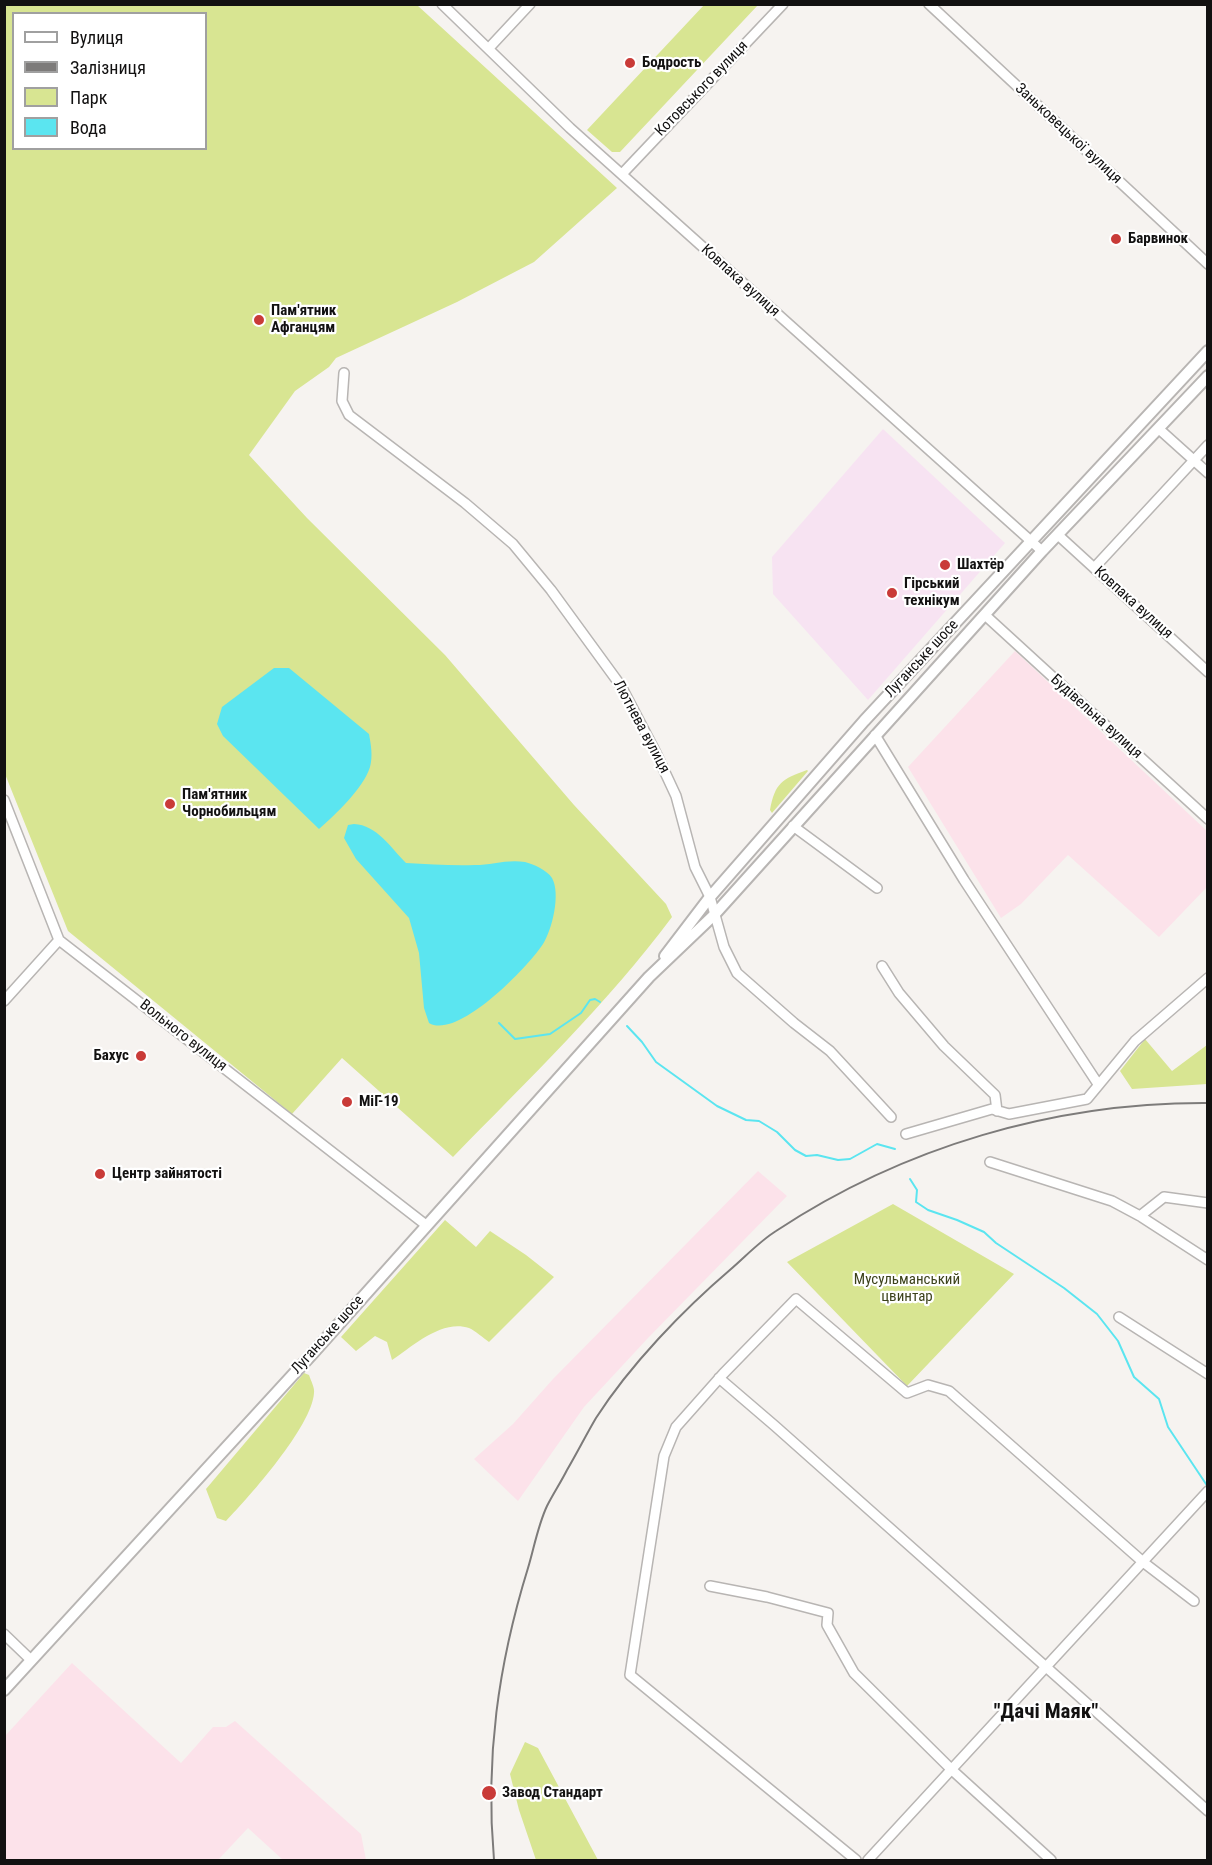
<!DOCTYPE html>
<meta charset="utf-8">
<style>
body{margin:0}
#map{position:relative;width:1212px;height:1865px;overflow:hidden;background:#f6f3f0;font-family:"Roboto Condensed",sans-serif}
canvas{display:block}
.frame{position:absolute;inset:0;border:6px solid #121111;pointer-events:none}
.legend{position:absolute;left:12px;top:12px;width:195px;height:138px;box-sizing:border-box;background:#fff;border:2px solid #a0a0a0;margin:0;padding:8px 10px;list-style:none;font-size:18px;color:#121111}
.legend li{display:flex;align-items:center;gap:12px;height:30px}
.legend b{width:30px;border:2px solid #a0a0a0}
</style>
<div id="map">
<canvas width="1212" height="1865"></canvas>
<div class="frame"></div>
<ul class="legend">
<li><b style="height:8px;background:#fff"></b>Вулиця</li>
<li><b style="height:8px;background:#7d7b7a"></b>Залізниця</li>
<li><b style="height:16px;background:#d8e592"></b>Парк</li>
<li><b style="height:16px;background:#5be5f0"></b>Вода</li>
</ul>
</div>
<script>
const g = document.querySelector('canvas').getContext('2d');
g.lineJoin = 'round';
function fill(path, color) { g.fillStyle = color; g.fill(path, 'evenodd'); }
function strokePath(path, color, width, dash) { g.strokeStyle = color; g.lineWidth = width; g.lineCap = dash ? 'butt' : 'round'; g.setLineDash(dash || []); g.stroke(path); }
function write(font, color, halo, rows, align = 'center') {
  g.font = font + ' "Roboto Condensed",sans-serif'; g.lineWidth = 4.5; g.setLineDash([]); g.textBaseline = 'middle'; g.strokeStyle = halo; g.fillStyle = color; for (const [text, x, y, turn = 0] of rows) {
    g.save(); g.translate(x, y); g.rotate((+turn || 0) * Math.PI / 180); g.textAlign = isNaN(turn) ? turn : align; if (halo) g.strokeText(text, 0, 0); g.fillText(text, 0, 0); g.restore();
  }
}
const industrial = new Path2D(`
 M1015,651L1207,831V887L1159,937L1068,855L1021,904L1001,918L908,767Z
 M758,1171L787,1196L648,1338L584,1407L518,1501L474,1459L513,1424L553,1379Z
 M72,1663L181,1763L213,1727H226L235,1721L361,1834L366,1860H283L248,1828L218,1860H5V1736Z`);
const education = new Path2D(`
 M883,429L1005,543L868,700L773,594L772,557Z`);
const green = new Path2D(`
 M5,5H417L617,188L534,262L457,302L336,358L329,367L295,391L249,455L307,518L445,655L574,805L666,904L672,917C608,1003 528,1080 453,1157L342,1058L292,1114L68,931L5,774ZM14,14H206V148H14Z
 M704,5H758L620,152H612L587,130Z
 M807,770L808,771L772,813L770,810C775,783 782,779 807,770Z
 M1145,1039L1172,1071L1207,1045V1084L1132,1089L1120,1071Z
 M893,1204L1014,1274L907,1386L787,1262Z
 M445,1220L476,1247L490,1231L526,1255L554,1277L489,1342C483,1338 476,1331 469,1328C442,1319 413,1346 392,1360L387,1342L375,1336L356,1351L341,1337Z
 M304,1373L309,1375C311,1381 315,1388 314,1393C312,1426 250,1496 226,1521L217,1518L206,1489Z
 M525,1742L538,1748L598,1860H536L519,1810L510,1774Z`);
const water = new Path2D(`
 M274,668H289L369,734C371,745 373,756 370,767C363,789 335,815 319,829L223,736L217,724L222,707Z
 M354,824C377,825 391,848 406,863C429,864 452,866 475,865C491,865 508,859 525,862C533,864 547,870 552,878C561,894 552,930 543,944C528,967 458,1040 429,1023L424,1008L419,953L409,918L356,859L344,838L348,825Z`);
const stream = new Path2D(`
 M499,1023L515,1039L550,1034L581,1013L590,1000L595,999L600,1002
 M627,1026L642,1042L656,1062L681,1080L717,1106L746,1120L759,1121L777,1132L795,1150L806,1156L817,1155L838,1160L850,1159L877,1144L895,1149
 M910,1179L917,1190L916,1202L928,1210L957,1220L984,1232L996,1243L1064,1288L1097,1314L1118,1341L1134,1377L1159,1399L1168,1427L1208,1487`);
const minor = new Path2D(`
 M442,4L570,128L1042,551
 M929,4L1208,264
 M489,48L530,4
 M622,174L783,4
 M344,373L342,401L349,415L465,503L513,544L551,590L621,686L656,753L676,796L695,867L710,897L724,947L737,973L794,1023L830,1051L891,1117
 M1159,429L1208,473
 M1058,535L1208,672
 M1094,568L1208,445
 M985,615L1208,819
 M875,735L964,880L1098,1084
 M4,800L59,940L426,1225
 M793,826L877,888
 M882,966L899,993L944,1046L995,1095L997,1111
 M4,1001L59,940
 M906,1134L992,1109L1009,1114L1087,1099L1135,1041L1208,978
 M990,1162L1112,1201L1140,1216L1208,1260
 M1140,1216L1164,1197L1208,1203
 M1119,1317L1208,1374
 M719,1378L775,1426L1208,1811
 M710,1586L767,1597L828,1613L827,1625L854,1673L952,1770L1051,1860
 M4,1634L31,1660
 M856,1860L630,1675L664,1456L676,1427L723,1374L796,1299L907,1393L928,1385L949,1391L1143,1562L1194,1601
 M868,1860L1208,1491`);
const major = new Path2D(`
 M665,956L710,897L864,721L1208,351
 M4,1690L312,1354L649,977L714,915L1042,551L1208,376`);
const rail = new Path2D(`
 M494,1860C485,1759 498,1665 528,1568C534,1548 538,1525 547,1506C553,1494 561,1482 567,1470C577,1453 586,1435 596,1418C630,1365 683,1310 731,1269C746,1256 760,1241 776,1231C903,1147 1055,1102 1208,1103`);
const markers = [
 [630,63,6,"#c93b38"],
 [1116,239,6,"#c93b38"],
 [259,320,6,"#c93b38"],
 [945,565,6,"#c93b38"],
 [892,593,6,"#c93b38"],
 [170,804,6,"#c93b38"],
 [141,1056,6,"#c93b38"],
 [347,1102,6,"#c93b38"],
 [100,1174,6,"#c93b38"],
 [489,1793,8,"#c93b38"]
];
const poiNames = [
 ["Бодрость",642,63],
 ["Барвинок",1128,239],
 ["Пам'ятник",271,311],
 ["Афганцям",271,328],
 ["Шахтёр",957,565],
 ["Гірський",904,584],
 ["технікум",904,601],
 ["Пам'ятник",182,795],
 ["Чорнобильцям",182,812],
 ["Бахус",129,1056,"right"],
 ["МіГ-19",359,1102],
 ["Центр зайнятості",112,1174],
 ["Завод Стандарт",502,1793]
];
const streetNames = [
 ["Котовського вулиця",702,89,-46],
 ["Заньковецької вулиця",1068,134,43],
 ["Ковпака вулиця",740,281,42],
 ["Ковпака вулиця",1133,603,42],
 ["Луганське шосе",922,659,-47],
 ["Будівельна вулиця",1096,717,42],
 ["Лютнева вулиця",641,727,62],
 ["Вольного вулиця",183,1036,38],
 ["Луганське шосе",328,1335,-48]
];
const parkNames = [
 ["Мусульманський",907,1280],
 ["цвинтар",907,1297]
];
const districtNames = [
 ["\"Дачі Маяк\"",1046,1713]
];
fill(industrial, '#fce2ea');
fill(education, '#f7e3f2');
fill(green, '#d8e592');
fill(water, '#5be5f0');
strokePath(stream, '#5be5f0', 2);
strokePath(minor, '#b8b5b3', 12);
strokePath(major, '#b8b5b3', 14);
strokePath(minor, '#fff', 9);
strokePath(major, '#fff', 10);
strokePath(rail, '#7d7b7a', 2);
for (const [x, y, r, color] of markers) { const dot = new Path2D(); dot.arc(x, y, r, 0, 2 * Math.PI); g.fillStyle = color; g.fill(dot); strokePath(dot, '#fff', 2); }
write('bold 15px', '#121111', '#fff', poiNames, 'left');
write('15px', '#121111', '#fff', streetNames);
write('15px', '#3c421b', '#fff', parkNames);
write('bold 21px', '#121111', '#fff', districtNames);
</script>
